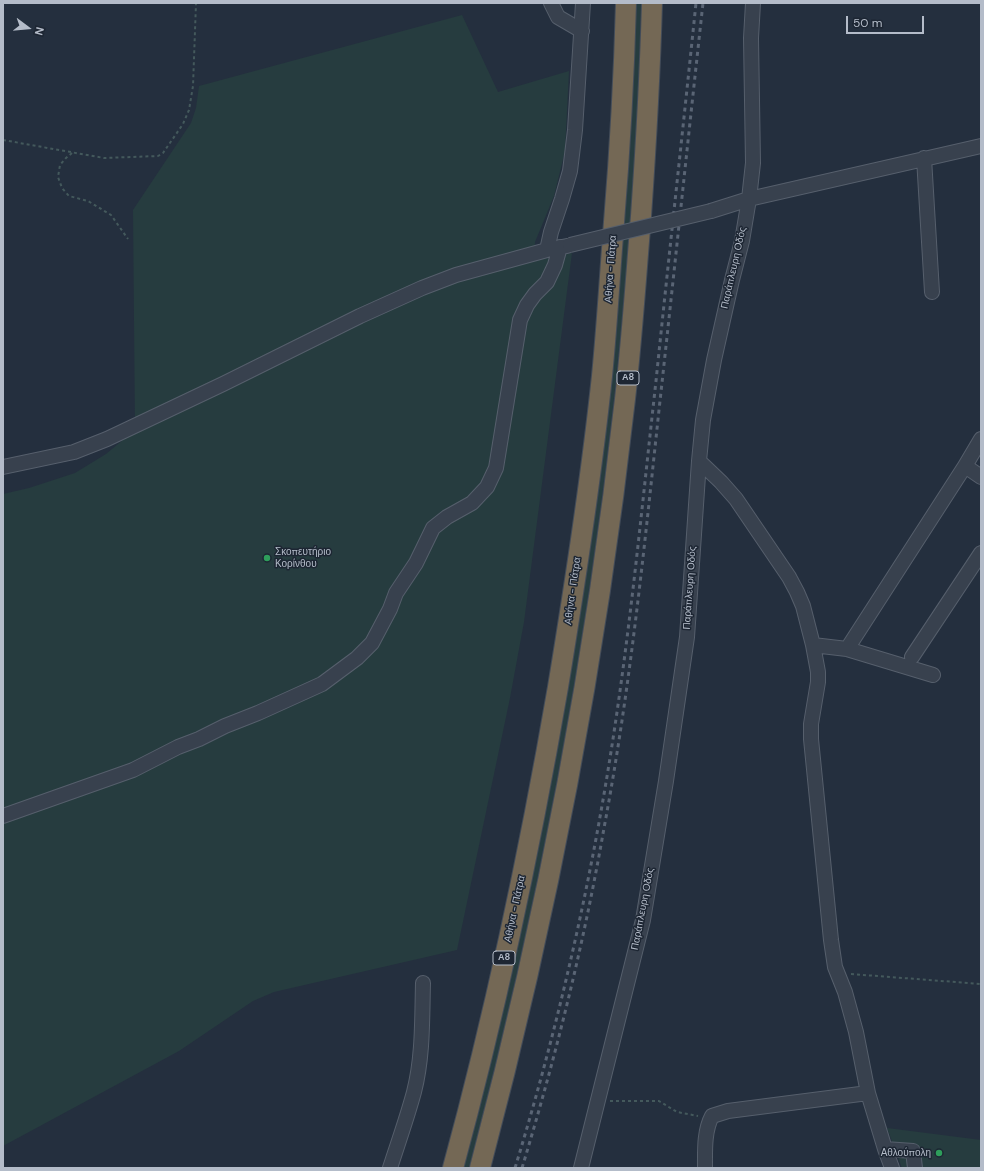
<!DOCTYPE html>
<meta charset="utf-8">
<style>
body{margin:0}
#map{position:relative;width:984px;height:1171px;overflow:hidden;background:#242f3e;font-family:"DM Sans",sans-serif}
canvas{display:block}
.frame{position:absolute;inset:0;border:4px solid #b4bcc9;pointer-events:none}
.north{position:absolute;left:8px;top:8px;width:40px;height:40px;-webkit-text-stroke:3px #1d2633;paint-order:stroke;rotate:106deg;font-size:11px;font-weight:700;line-height:16px;text-align:center;color:#b4bcc9}
.north::after{content:'';display:block;margin:auto;width:14px;height:18px;background:#b4bcc9;clip-path:polygon(50% 0,100% 100%,50% 72%,0 100%)}
.scale{position:absolute;left:846px;top:16px;width:78px;height:18px;box-sizing:border-box;border:2px solid #b4bcc9;border-top:0;padding-left:5px;font-size:12px;line-height:14px;white-space:nowrap;color:#b4bcc9;-webkit-text-stroke:3px #1d2633;paint-order:stroke}
</style>
<div id="map">
<canvas width="984" height="1171"></canvas>
<div class="frame"></div>
<div class="north">N</div>
<div class="scale">50 m</div>
</div>
<script>
const g = document.querySelector('canvas').getContext('2d');
g.lineJoin = 'round';
function fill(path, color) { g.fillStyle = color; g.fill(path, 'evenodd'); }
function strokePath(path, color, width, dash) { g.strokeStyle = color; g.lineWidth = width; g.lineCap = dash ? 'butt' : 'round'; g.setLineDash(dash || []); g.stroke(path); }
function write(font, color, halo, rows, align = 'center') {
  g.font = font + ' "DM Sans",sans-serif'; g.lineWidth = 3; g.setLineDash([]); g.textBaseline = 'middle'; g.strokeStyle = halo; g.fillStyle = color; for (const [text, x, y, turn = 0] of rows) {
    g.save(); g.translate(x, y); g.rotate((+turn || 0) * Math.PI / 180); g.textAlign = isNaN(turn) ? turn : align; if (halo) g.strokeText(text, 0, 0); g.fillText(text, 0, 0); g.restore();
  }
}
const green = new Path2D(`
 M636,3H641C640,72 636,141 631,210C608,534 552,855 469,1168H463C490,1059 518,949 540,839C549,794 557,749 565,705C570,672 577,638 582,605C611,406 630,205 636,3Z
 M462,15L498,92L569,71L565,151L554,196L535,242L534,261L572,253L524,622L510,698L457,950L274,992L253,1001L179,1051L3,1146V494L29,488L75,473L106,454L135,430L133,210L191,123L196,108L199,86Z
 M887,1128L981,1140V1168H902Z`);
const path = new Path2D(`
 M3,140L104,158L158,156L163,153L183,124L189,110L193,86L196,3
 M72,153L66,158L60,165L58,177L62,188L69,196L88,201L111,215L128,239
 M851,974L981,984
 M610,1101H659L677,1112L698,1116`);
const minor = new Path2D(`
 M551,3L558,17L582,31
 M924,158L932,292
 M711,211L749,199L981,146
 M547,250L551,232L562,199L570,171L575,130L583,3
 M699,461L721,482L736,499L789,577L797,592L803,606L813,645L818,672V682L811,724V739L831,940L835,967L845,992L856,1032L868,1093L885,1149L892,1168
 M965,466L981,477
 M3,467L74,452L107,439L223,384L360,316L422,288L456,275L547,250L567,246
 M813,645L847,649L965,466L981,439
 M847,649L933,675
 M912,657L981,553
 M3,816L133,770L178,747L199,739L225,726L258,713L322,684L357,658L372,643L390,609L396,593L416,563L433,528L447,517L472,503L487,487L496,468L520,320L527,305L535,294L547,282L555,265L560,247
 M885,1149L913,1151L915,1168
 M390,1168C398,1143 407,1118 414,1092C423,1057 422,1020 423,983
 M581,1168L643,920L666,781L687,637L699,461L703,420L714,360L732,280L742,241L749,199L753,163L751,38L753,3
 M705,1168C705,1151 704,1131 712,1116L728,1111L868,1093`);
const highway = new Path2D(`
 M453,1168C496,1010 530,849 558,687C575,584 591,480 602,376C607,325 610,273 614,222C620,149 624,76 626,3
 M480,1168C547,916 596,659 625,399C632,338 636,277 641,216C646,145 650,74 652,3`);
const rail = new Path2D(`
 M515,1168C556,1034 588,896 610,758C630,633 642,506 656,381C669,255 683,129 696,3
 M522,1168C556,1056 584,943 604,828C630,690 644,550 659,410C674,274 688,139 703,3`);
const minorBridge = new Path2D(`
 M570,245L711,211`);
const markers = [
 [267,558,4,"#2e9e5b"],
 [939,1153,4,"#2e9e5b"]
];
const shields = [
 [628,378,22],
 [504,958,22]
];
const shieldNames = [
 ["Α8",628,378],
 ["Α8",504,958]
];
const streetNames = [
 ["Παράπλευρη Οδός",734,268,-77],
 ["Αθήνα - Πάτρα",611,269,-86],
 ["Παράπλευρη Οδός",690,588,-86],
 ["Αθήνα - Πάτρα",573,591,-82],
 ["Αθήνα - Πάτρα",515,909,-78],
 ["Παράπλευρη Οδός",643,909,-79]
];
const poiNames = [
 ["Σκοπευτήριο",275,552],
 ["Κορίνθου",275,564],
 ["Αθλούπολη",931,1153,"right"]
];
fill(green, '#263c3f');
strokePath(minor, '#565f6c', 16);
strokePath(highway, '#434c59', 22);
strokePath(path, '#44595c', 2, [3, 3]);
strokePath(minor, '#38414e', 14);
strokePath(highway, '#746855', 20);
strokePath(rail, '#5a6575', 3, [4, 4]);
strokePath(minorBridge, '#565f6c', 16, []);
strokePath(minorBridge, '#38414e', 14);
for (const [x, y, r, color] of markers) { const dot = new Path2D(); dot.arc(x, y, r, 0, 2 * Math.PI); g.fillStyle = color; g.fill(dot); strokePath(dot, '#1d2633', 1.5); }
for (const [x, y, w] of shields) { const box = new Path2D(); box.roundRect(x - w / 2, y - 7, w, 14, 3); g.fillStyle = '#1d2633'; g.fill(box); strokePath(box, '#b4bcc9', 1); }
write('bold 9px', '#b4bcc9', null, shieldNames);
write('10px', '#b4bcc9', '#1d2633', streetNames);
write('10px', '#b4bcc9', '#1d2633', poiNames, 'left');
</script>
